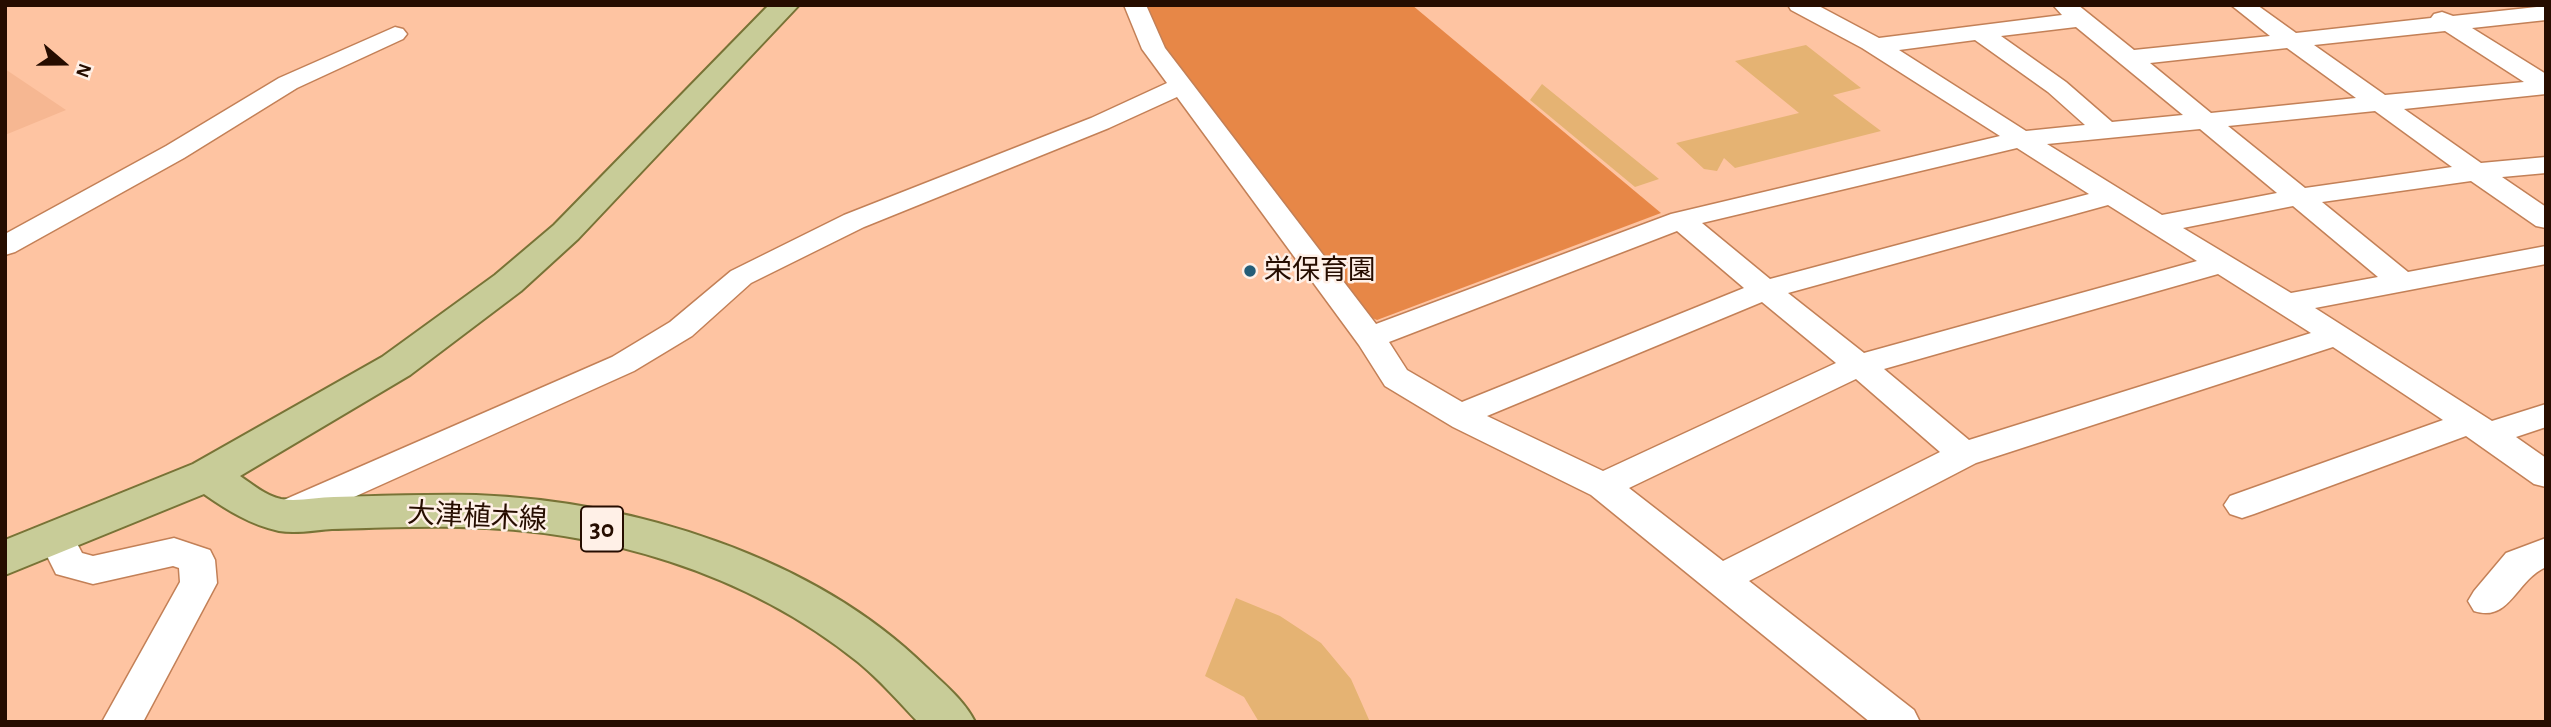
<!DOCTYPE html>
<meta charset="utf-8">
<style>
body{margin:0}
#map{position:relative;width:2551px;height:727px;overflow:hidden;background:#fec4a2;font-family:"Alegreya Sans",sans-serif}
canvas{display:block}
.frame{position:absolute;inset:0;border:7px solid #260d00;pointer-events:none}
.north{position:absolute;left:28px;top:28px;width:70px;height:70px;-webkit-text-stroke:5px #fff0e7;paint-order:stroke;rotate:110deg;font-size:19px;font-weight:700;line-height:28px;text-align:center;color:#260d00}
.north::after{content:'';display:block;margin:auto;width:24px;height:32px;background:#260d00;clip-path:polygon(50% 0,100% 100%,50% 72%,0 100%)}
</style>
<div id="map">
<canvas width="2551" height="727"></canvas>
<div class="frame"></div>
<div class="north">N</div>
</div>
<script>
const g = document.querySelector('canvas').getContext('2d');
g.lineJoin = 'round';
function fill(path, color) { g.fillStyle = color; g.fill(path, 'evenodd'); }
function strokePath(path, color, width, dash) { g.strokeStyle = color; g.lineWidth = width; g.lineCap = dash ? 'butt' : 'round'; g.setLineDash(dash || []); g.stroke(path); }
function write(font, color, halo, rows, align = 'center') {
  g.font = font + ' "Alegreya Sans","Noto Sans JP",sans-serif'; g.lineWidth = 5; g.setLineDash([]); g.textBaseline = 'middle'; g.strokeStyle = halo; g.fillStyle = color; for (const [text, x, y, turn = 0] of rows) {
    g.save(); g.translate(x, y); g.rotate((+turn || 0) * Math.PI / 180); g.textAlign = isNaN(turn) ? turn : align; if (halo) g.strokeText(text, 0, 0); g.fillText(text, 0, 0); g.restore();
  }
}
const built = new Path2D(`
 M5,69L66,110L5,135Z`);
const green = new Path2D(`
 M1144,5H1412L1661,213L1377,320L1365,315L1164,46Z`);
const building = new Path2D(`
 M1806,45L1861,88L1833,95L1881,131L1735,168L1724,158L1717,171L1704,169L1676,143L1799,113L1735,61Z
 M1542,84L1659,179L1635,187L1530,100Z
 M1236,598L1280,616L1321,643L1351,679L1370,722H1259L1244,697L1205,676Z`);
const minor = new Path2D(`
 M1124,5H1146L1165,48L1376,324L1671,214L2000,136L1862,48L1791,10L1788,5H1817L1879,38L2062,15L2053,5H2078L2134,50L2270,36L2231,5H2257L2296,33L2431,18L2434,14L2442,12L2453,16L2546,6V20L2472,28L2546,74V94L2404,109L2481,163L2546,157V173L2502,177L2546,207V228L2536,226L2471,181L2322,202L2408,272L2546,246V264L2315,308L2492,421L2546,404V427L2516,437L2546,458V487L2534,484L2466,436L2254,514L2242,518L2230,514L2224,505L2230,496L2443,420L2333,347L1976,463L1749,581L1914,710L1920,722H1870L1591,495L1453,427L1385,386L1359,345L1177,97L1109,128L864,227L751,283L692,336L634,371L294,524L282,528L270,524L264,515L270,506L612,357L670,322L731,271L844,215L1091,118L1167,83L1142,49ZM2076,27L2183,115L2112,122L2066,82L2001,36ZM2445,31L2524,82L2385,95L2314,45ZM1975,40L2048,92L2085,125L2026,131L1899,50ZM2287,48L2356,98L2211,113L2150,63ZM2375,111L2452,167L2305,188L2228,126ZM2200,129L2277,193L2162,215L2047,144ZM2017,148L2089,194L1770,279L1702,223ZM2108,205L2197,261L1864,353L1788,293ZM2293,206L2378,277L2291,293L2183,228ZM1677,231L1744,288L1462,402L1407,370L1389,342ZM2218,274L2311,333L1969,440L1884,369ZM1762,302L1836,363L1603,471L1487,416ZM1856,379L1940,452L1723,561L1629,488Z
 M395,27L403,29L407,34L403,39L297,88L184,158L15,252L5,255V234L166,146L279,78Z
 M56,524L69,528L82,553L93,556L174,538L210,550L215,560L217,583L143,722H102L180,582L179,568L173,566L93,584L56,574L38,538L43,528Z
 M2546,538V567C2516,580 2510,623 2474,611L2468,601L2474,591L2506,553Z`);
const major = new Path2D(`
 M769,5H799L578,239L521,291L410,375L240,476C252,484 266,496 281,499C298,502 317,497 334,497C381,496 429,494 476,495C632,501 813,556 926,667C944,684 964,700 975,722H918C898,701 880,680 858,662C747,572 600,529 459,527C417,526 374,528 332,529C315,530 297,534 279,531C251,525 227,510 204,494L5,575V540L193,464L382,357L495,275L554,225Z`);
const markers = [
 [1250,271,7,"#255d77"]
];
const shields = [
 [602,529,42]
];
const shieldNames = [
 ["30",602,529]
];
const poiNames = [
 ["栄保育園",1264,271]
];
const streetNames = [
 ["大津植木線",477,517,3]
];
fill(built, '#f6b792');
fill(green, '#e78747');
fill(building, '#e5b373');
strokePath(minor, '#c38057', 3);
strokePath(major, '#787336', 4);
fill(minor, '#fff');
fill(major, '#c8cc98');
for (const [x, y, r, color] of markers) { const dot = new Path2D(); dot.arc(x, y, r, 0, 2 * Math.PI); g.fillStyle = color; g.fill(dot); strokePath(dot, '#fff0e7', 2.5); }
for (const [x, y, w] of shields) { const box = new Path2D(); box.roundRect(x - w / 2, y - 22.5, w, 45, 5); g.fillStyle = '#fff0e7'; g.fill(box); strokePath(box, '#260d00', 2); }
write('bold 26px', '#260d00', null, shieldNames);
write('28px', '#260d00', '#fff0e7', poiNames, 'left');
write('28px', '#260d00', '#fff0e7', streetNames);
</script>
